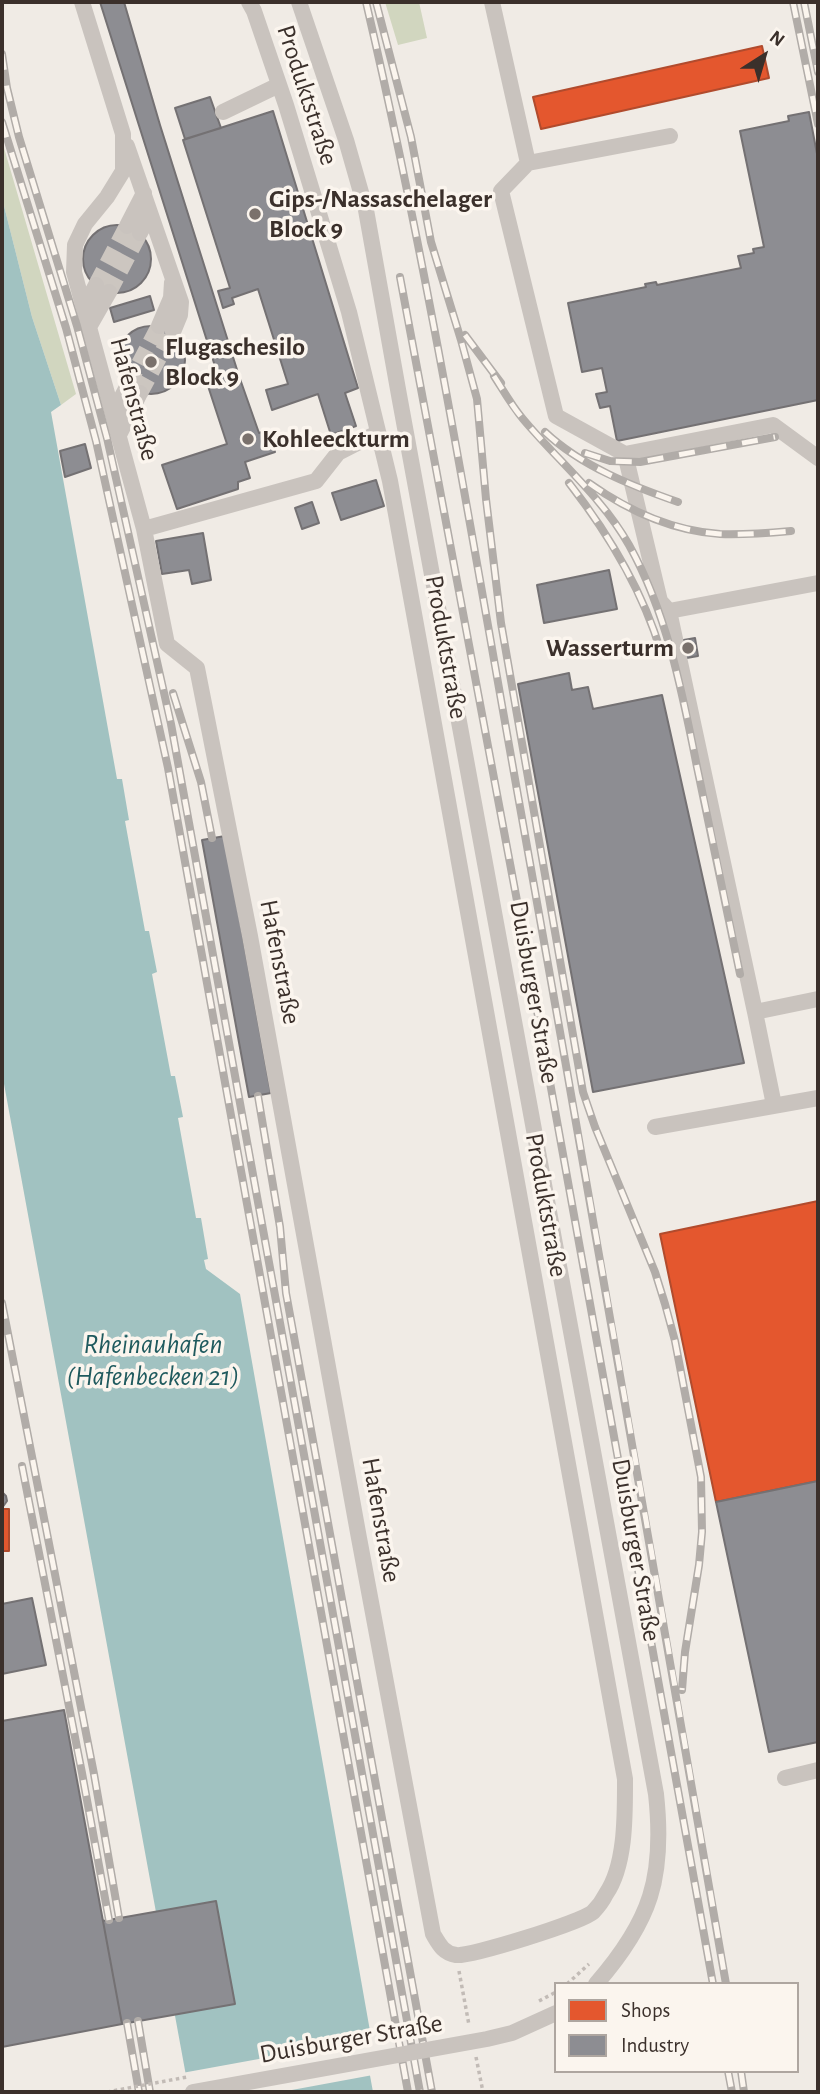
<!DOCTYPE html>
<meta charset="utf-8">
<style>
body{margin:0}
#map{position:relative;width:820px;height:2094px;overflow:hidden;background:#f0ebe5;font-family:"Alegreya Sans",sans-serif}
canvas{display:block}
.frame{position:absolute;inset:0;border:4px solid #3b302b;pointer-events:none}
.legend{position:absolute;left:554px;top:1982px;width:245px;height:91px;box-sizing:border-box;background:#fbf5ee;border:2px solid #aea6a0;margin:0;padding:9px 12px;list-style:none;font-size:21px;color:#3b302b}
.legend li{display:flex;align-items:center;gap:14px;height:35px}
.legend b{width:35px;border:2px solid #aea6a0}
.north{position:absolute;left:729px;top:21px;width:70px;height:70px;-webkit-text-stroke:5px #fbf5ee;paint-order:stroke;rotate:37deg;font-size:19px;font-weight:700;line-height:28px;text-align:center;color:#3b302b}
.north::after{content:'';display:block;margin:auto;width:24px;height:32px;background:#3b302b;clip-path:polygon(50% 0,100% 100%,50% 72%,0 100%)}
</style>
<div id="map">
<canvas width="820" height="2094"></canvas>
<div class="frame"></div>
<ul class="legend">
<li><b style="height:19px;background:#e4572e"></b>Shops</li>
<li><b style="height:19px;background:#8d8d92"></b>Industry</li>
</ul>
<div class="north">N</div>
</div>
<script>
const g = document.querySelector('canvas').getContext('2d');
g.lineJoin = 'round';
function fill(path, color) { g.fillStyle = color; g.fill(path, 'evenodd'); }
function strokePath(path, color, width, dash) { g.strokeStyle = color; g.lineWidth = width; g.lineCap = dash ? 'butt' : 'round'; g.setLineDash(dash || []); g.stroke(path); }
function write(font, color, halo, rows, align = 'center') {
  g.font = font + ' "Alegreya Sans",sans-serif'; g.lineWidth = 7; g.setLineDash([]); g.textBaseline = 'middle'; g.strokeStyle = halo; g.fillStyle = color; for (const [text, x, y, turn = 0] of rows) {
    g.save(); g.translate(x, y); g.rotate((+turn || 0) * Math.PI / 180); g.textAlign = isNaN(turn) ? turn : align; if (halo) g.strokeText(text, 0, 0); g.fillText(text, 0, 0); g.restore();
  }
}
const green = new Path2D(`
 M385,2H419L427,38L398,45Z
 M2,141L76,394L61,405L32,317L2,198Z`);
const water = new Path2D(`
 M2,198L32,317L61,405L51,412L117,779H122L129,820L125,821L145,931H149L157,972L152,974L171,1076H175L183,1117L178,1118L196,1218H201L208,1259L204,1260L206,1269L240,1294L370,2031L369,2070L373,2092H189L2,1073Z`);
const pier = new Path2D(`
 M374,2038L373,2075L281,2092H185L182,2073Z`);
const shops = new Path2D(`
 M762,46L769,78L541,129L533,97Z
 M818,1201V1481L716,1502L660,1234Z
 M2,1509H9V1551H2Z`);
const industry = new Path2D(`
 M100,2H124L160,125L239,376L220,382Z
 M210,97L221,128L185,139L175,108Z
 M273,111L358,388L345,393L356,426L331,435L318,394L272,410L266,390L288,384L258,289L232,298L234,304L223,308L218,291L230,288L183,140Z
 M809,112L818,159V400L617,441L610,406L600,408L596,394L607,392L602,368L582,372L568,303L646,287L645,284L656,282L657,285L741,268L738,256L754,253L753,249L764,247L740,131L789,121L788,116Z
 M83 259a34 34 0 1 1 68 0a34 34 0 1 1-68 0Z
 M150,296L154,310L114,322L110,308Z
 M117 360a34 34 0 1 1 68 0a34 34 0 1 1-68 0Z
 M239,376L259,433L268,430L275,452L245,462L250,478L238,482V489L177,509L162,465L227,444L208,386Z
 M85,444L91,468L65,477L60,451Z
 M376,480L384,506L341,520L332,493Z
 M312,502L319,523L302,529L295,508Z
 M203,533L211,580L192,584L189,570L162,574L156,541Z
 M609,570L617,609L544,623L537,585Z
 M695,638L698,656L681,659L678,641Z
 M569,673L572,690L588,687L593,709L662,695L744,1063L593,1092L518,684Z
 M225,836L271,1093L249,1097L202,840Z
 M818,1481V1742L769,1752L716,1502Z
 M2,1492L6,1496L7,1501L2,1508Z
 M32,1598L46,1665L2,1674V1604Z
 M64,1710L122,2024L2,2047V1721Z
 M216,1901L235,2004L122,2024L103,1921Z`);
const minorTunnel = new Path2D(`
 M96,285L127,226
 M109,292L140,233
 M128,385L159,326
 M140,393L173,332`);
const path = new Path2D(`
 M459,1971L469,2025
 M567,1984L589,1964
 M476,2057L483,2092`);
const minor = new Path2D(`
 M82,2L123,134V171L107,197L85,224L75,245L74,272L144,529L167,644L197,668L250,936L359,1538L433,1934C439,1944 443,1953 456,1955C470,1957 582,1922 593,1912C598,1907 603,1900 606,1894C626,1865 625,1814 625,1779L390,481L349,312L286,105L254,11L249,2
 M299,2L346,140L366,210L399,395L656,1794C665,1877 651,1921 596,1984
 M492,2L528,163
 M223,112L279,85
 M670,136L528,163L501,191L556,416L625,454L773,425L818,458
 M127,146L181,302L180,315L173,332
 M127,226L144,193
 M140,233L150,213
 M84,308L96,285
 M159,326L171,298L172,282
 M89,327L109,292
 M113,414L128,385
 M119,435L140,393
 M625,454L660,601L669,611
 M144,529L316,481L338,453L377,433
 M755,1012L669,611L818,583
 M774,1105L755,1012L818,999
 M655,1127L818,1098
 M785,1778L818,1770`);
const rail = new Path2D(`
 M366,2C428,268 472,538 520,807C590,1199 659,1591 726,1984
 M376,2L411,137L431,242L461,340L477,399L486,499L501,623L583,1092L595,1127L655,1272L665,1304L675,1341L701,1477L702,1532L699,1565L685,1652L682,1690
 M793,2L818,124
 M804,2L818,72
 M2,54L7,88L19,137L77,326L107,438L171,724L420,2092
 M2,122L66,328L96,441L168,768L408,2092
 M400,277L521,922L713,1984
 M465,335L501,383
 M494,376C503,390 512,406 523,419C558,461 602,497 629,545C667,613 682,691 697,767C712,836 726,905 740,974
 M545,432C581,466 632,486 678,502
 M585,453L610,461L640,462L775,437
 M569,483C608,533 643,592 661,652
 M589,483C627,510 673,531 720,534C744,535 768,533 791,531
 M173,693L201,782L212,838
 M258,1096L280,1227L286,1293L432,2092
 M2,1303L94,1774L119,1918
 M22,1466L82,1773L109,1920
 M138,2021L150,2092
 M127,2023L139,2092
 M728,2071L732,2092
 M741,2071L744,2092`);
const pathBridge = new Path2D(`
 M539,2001L556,1992
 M107,2092L187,2077`);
const minorBridge = new Path2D(`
 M193,2092L487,2039L512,2033L556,2013`);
const markers = [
 [255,214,7,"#7a716c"],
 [151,362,7,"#7a716c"],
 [248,439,7,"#7a716c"],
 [688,648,7,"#7a716c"]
];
const streetNames = [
 ["Produktstraße",307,95,72],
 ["Hafenstraße",134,399,75],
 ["Produktstraße",446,647,80],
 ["Hafenstraße",280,962,79],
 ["Duisburger Straße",534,992,80],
 ["Produktstraße",546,1205,80],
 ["Hafenstraße",381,1520,80],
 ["Duisburger Straße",636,1550,80],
 ["Duisburger Straße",351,2039,-10]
];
const poiNames = [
 ["Gips-/Nassaschelager",269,199],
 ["Block 9",269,229],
 ["Flugaschesilo",165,347],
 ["Block 9",165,377],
 ["Kohleeckturm",262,439],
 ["Wasserturm",674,648,"right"]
];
const waterNames = [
 ["Rheinauhafen",153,1345],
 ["(Hafenbecken 21)",153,1377]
];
fill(green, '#d1d6bf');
fill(water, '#a1c2c1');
fill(pier, '#f0ebe5');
fill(shops, '#e4572e');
strokePath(shops, '#b14b2d', 2);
fill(industry, '#8d8d92');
strokePath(industry, '#747173', 2);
strokePath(minorTunnel, '#ccc6c0', 16, [16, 8]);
strokePath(path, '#c2bbb6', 3.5, [3.5, 3.5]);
strokePath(minor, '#c9c3be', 16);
strokePath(rail, '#b1aca8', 8);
strokePath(rail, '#fbf5ee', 5, [16]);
strokePath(pathBridge, '#c2bbb6', 3.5, [3.5, 3.5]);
strokePath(minorBridge, '#c9c3be', 16);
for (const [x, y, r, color] of markers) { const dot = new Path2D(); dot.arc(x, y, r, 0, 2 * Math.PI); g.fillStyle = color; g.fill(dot); strokePath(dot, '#fbf5ee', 2.5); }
write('26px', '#3b302b', '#fbf5ee', streetNames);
write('bold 26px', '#3b302b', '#fbf5ee', poiNames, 'left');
write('italic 28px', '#1f5a5e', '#fbf5ee', waterNames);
</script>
